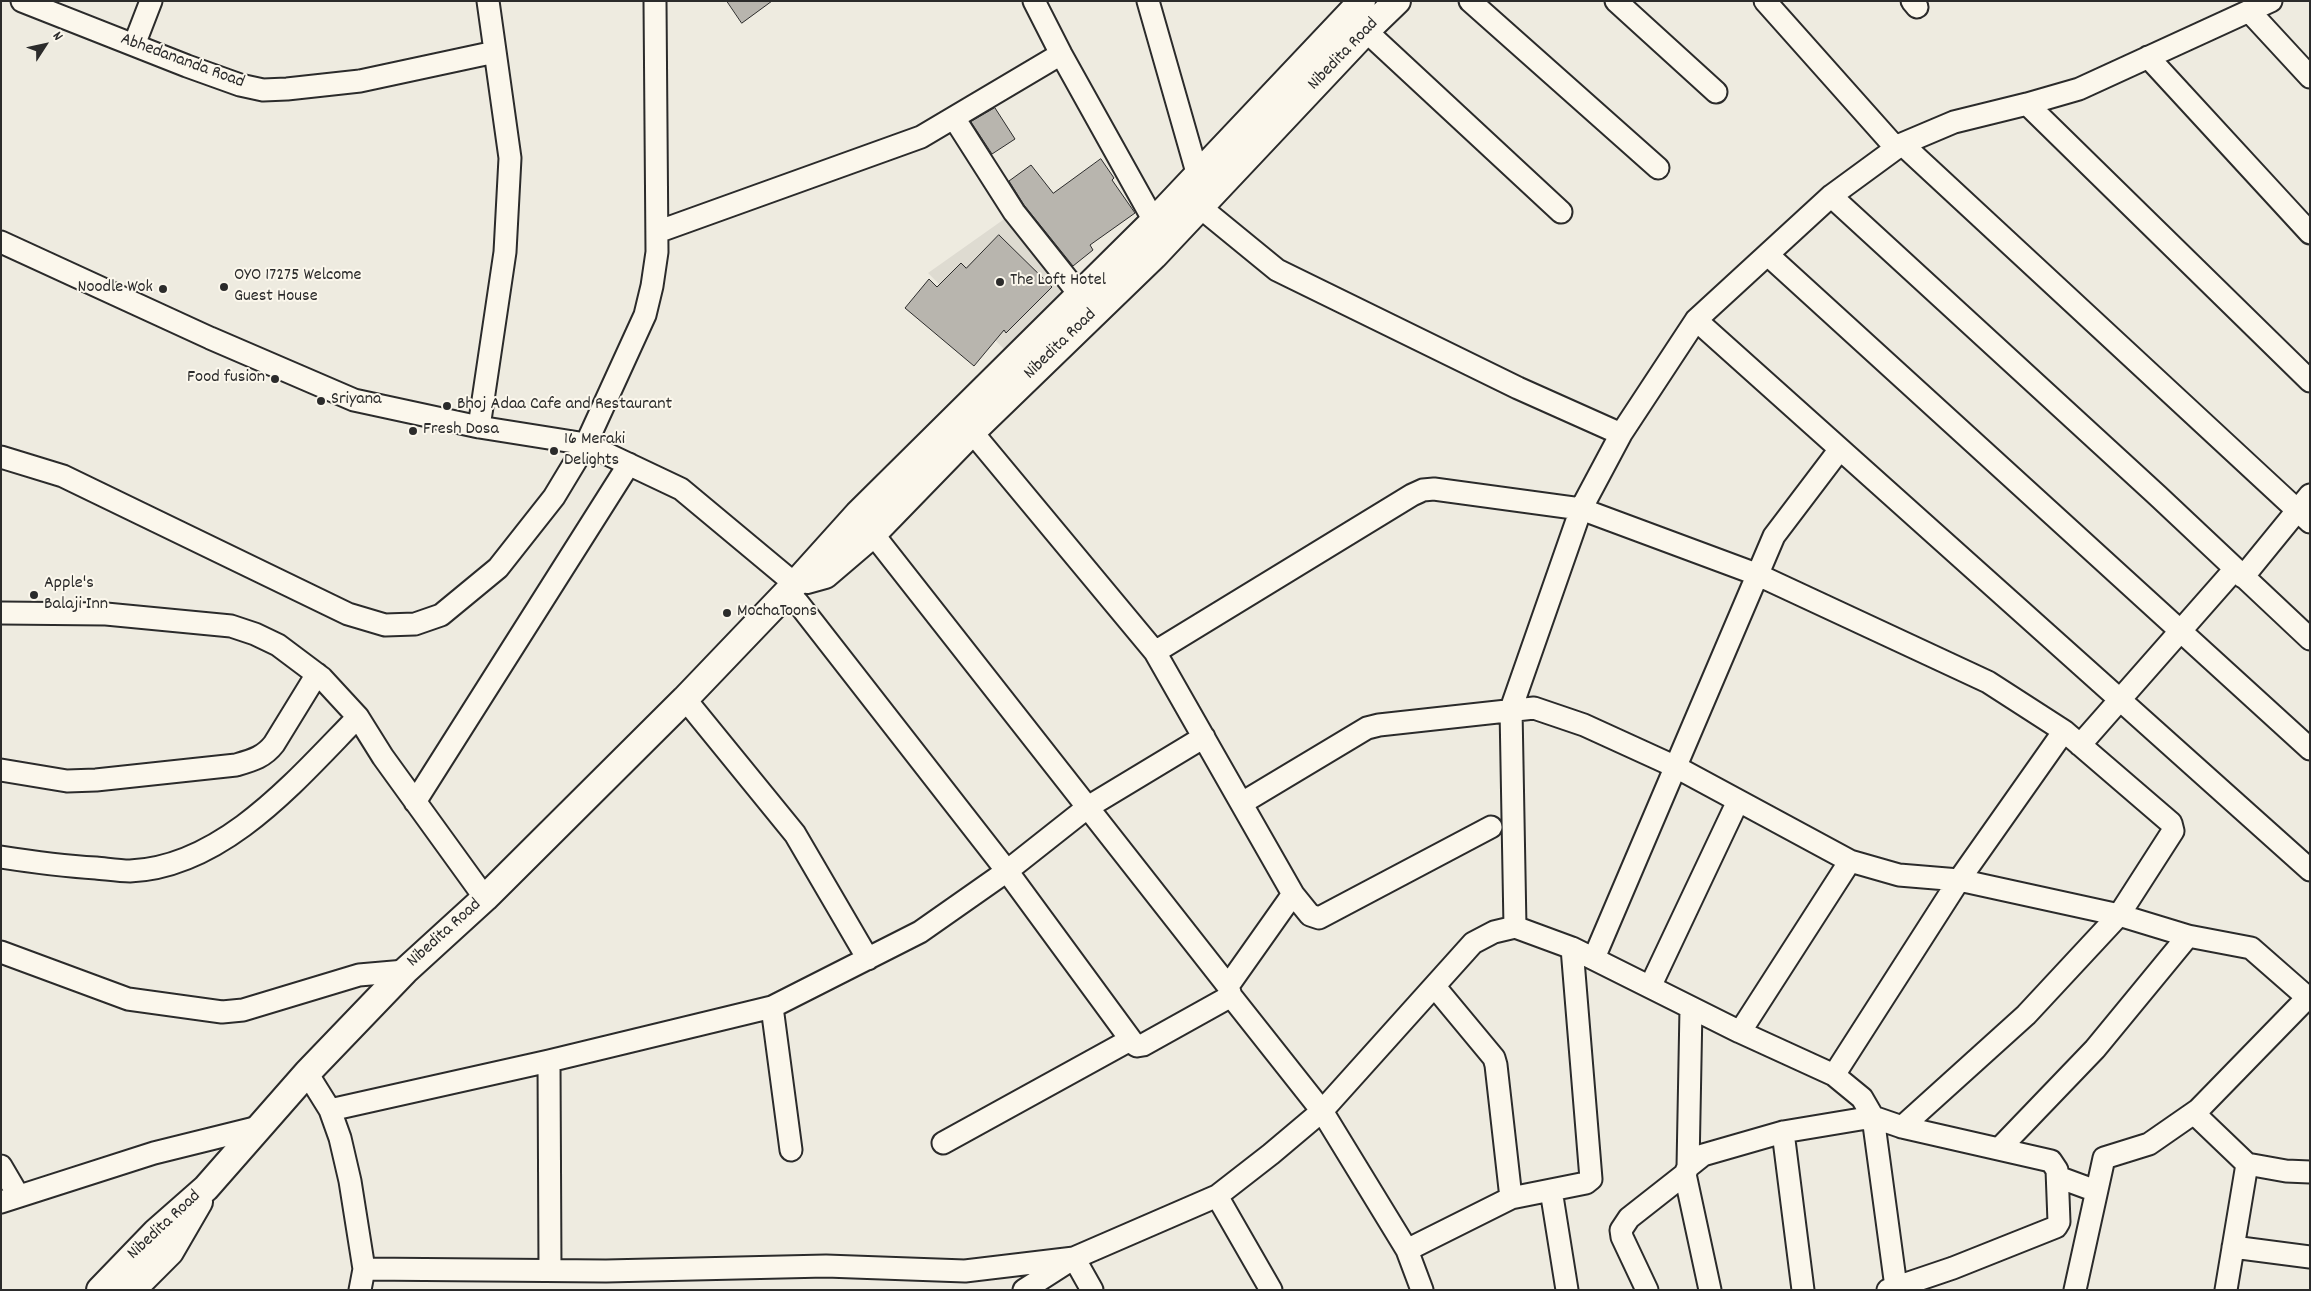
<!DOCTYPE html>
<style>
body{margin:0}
#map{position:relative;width:2311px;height:1291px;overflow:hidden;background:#eeebe0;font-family:Dekko,sans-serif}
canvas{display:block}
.frame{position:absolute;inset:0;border:2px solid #2b2b2b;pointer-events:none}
.north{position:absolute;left:20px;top:20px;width:50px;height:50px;-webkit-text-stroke:4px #fbf7ec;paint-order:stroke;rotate:55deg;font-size:14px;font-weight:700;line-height:20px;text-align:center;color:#2b2b2b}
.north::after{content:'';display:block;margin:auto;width:18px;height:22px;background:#2b2b2b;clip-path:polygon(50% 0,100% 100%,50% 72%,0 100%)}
</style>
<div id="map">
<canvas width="2311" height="1291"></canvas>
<div class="frame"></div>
<div class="north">N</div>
</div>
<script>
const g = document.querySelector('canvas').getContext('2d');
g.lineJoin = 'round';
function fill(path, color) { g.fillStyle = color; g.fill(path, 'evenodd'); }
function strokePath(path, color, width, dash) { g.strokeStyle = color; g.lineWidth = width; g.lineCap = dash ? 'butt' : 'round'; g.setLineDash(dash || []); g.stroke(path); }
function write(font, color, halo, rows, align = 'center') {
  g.font = font + ' Dekko,sans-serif'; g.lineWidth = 4; g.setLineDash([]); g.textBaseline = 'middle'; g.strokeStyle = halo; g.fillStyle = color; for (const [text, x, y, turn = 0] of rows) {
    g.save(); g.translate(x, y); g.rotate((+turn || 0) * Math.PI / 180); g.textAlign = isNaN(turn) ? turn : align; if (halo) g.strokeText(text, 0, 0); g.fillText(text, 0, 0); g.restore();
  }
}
const built = new Path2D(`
 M1010,215L1065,287L1007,352L928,273Z`);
const building = new Path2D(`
 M727,1H772L742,23Z
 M995,108L1015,139L992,154L971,122Z
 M1101,159L1114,178L1112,180L1135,213L1090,245L1093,250L1073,266L1024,205L1009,181L1031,165L1053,193Z
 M999,235L1052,287L1006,333L1004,330L974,366L905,308L929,279L937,287L961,263L966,268Z`);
const minor = new Path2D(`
 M22,1L187,66L240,85L263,90L287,89L360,81L495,52
 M1034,1L1061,54L1154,221
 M1148,1L1198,176
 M1470,1L1658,168
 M1616,1L1716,92
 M1765,1L1896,148
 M1912,1L1917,7
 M2249,11L2310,77
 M1366,31L1561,212
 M134,45L151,1
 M2148,57L2310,233
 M2027,104L2310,381
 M954,118L1014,212L1080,295
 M1902,144L2310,522
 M1831,196L2158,496L2310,639
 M1200,207L1277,270L1518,388L1621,434
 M657,232L921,137L1061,54
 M1,242L210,338L354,400L479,427L586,444L681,489L795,584
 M1768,255L2310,749
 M1696,320L2310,870
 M479,427L505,252L510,158L488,1
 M972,432L1155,652L1293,894L1310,915L1319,918L1491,827
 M1,457L63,476L348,614L385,625L415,624L441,615L498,568L554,497L586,444L645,315L652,286L657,252L655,1
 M873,534L1228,986
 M2243,577L2310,495
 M787,592L798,603L1007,871L1134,1044L1137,1046L1143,1045L1231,996
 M1,613L106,614L231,626L255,634L278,645L322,678L358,717L383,757L485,898
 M1155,652L1412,495L1423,490L1434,489L1581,509L1756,574L1988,682L2064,731L2171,823L2173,831L2119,915L2026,1015L1902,1127
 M685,699L795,834L868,959
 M2080,745L2235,569
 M1,770L67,781L96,780L236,765C253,760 264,757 274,744L317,674
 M415,802L629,464
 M1242,803L1367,728L1379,725L1534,708L1584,725L1676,767L1850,861L1899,875L1959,880L2119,915L2188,936L2251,948L2307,997
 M1,857C33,862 64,866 96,868C107,869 119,871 130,871C224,867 297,779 358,717
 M1293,894L1228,986L1231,996L1322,1111L1407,1250L1422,1290
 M1515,927L1511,709L1581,509L1621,434L1696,320L1831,196L1902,144L1954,122L2027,104L2079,89L2271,1
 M1,952L128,999L222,1012L243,1010L359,975L405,971
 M1594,958L1774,536L1840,449
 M1435,987L1494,1058L1496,1065L1511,1198
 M1650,987L1738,801
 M772,1007L791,1150
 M1740,1032L1850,861
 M549,1061L550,1269
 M307,1073L330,1110L340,1138L350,1181L364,1269L360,1290
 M1834,1075L1959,880L2064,731
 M330,1110L549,1061L772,1007L920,932L1007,871L1088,807L1204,737
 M2198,1110L2200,1119L2247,1164L2286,1171L2310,1172
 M1783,1132L1803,1290
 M943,1143L1130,1040
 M1999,1149L2095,1049L2188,936
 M1,1166L18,1195
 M1688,1167L1691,1008
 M2058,1177L2096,1191
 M1551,1190L1567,1290
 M1217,1196L1271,1290
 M1,1202L154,1153L259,1127
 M2233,1247L2310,1257
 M1407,1250L1511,1198L1586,1183L1591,1179L1572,948
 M364,1269L606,1271L826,1266L965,1271L1074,1258L1217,1196L1271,1154L1322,1111L1473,943L1494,932L1515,927L1572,948L1740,1032L1834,1075L1862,1098L1873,1117L1902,1127L2051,1161L2057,1170L2059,1222L2056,1227L1953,1268L1888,1290
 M1024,1290L1074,1258L1092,1290
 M1647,1290L1622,1237L1621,1230L1629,1218L1685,1174
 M1710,1290L1685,1174L1688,1167L1703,1155L1783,1132L1873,1117L1896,1287
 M2075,1290L2104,1158L2149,1144L2198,1110L2310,995
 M2226,1290L2247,1164`);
const tertiary = new Path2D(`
 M807,580L825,575L873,534L972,432L1154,256L1366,31L1397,1
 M100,1290L156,1232L206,1188L307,1073L405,971L485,898L685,699L795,584L858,514L1154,221L1362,1
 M132,1290L170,1252L199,1202`);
const markers = [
 [1000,282,5,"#2b2b2b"],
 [224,287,5,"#2b2b2b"],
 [163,289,5,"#2b2b2b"],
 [275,379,5,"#2b2b2b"],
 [321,401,5,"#2b2b2b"],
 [447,406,5,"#2b2b2b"],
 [413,431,5,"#2b2b2b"],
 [554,451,5,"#2b2b2b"],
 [34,595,5,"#2b2b2b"],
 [727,613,5,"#2b2b2b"]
];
const streetNames = [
 ["Nibedita Road",1344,55,-46],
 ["Abhedananda Road",182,62,20],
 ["Nibedita Road",1061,345,-44],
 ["Nibedita Road",445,934,-42],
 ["Nibedita Road",165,1226,-43]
];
const poiNames = [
 ["OYO 17275 Welcome",234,277],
 ["Guest House",234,298],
 ["The Loft Hotel",1010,282],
 ["Noodle Wok",153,289,"right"],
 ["Food fusion",265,379,"right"],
 ["Sriyana",331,401],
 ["Bhoj Adaa Cafe and Restaurant",457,406],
 ["Fresh Dosa",423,431],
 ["16 Meraki",564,441],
 ["Delights",564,462],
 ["Apple's",44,585],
 ["Balaji Inn",44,606],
 ["MochaToons",737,613]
];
fill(built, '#dedbd1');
fill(building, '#b8b5ae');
strokePath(building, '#2b2b2b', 1);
strokePath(minor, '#2b2b2b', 25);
strokePath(tertiary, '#2b2b2b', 30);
strokePath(minor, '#fbf7ec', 21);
strokePath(tertiary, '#fbf7ec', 26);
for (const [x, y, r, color] of markers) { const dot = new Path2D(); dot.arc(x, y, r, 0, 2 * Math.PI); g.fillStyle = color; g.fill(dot); strokePath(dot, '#fbf7ec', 2); }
write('18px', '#2b2b2b', '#fbf7ec', streetNames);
write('18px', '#2b2b2b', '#fbf7ec', poiNames, 'left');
</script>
